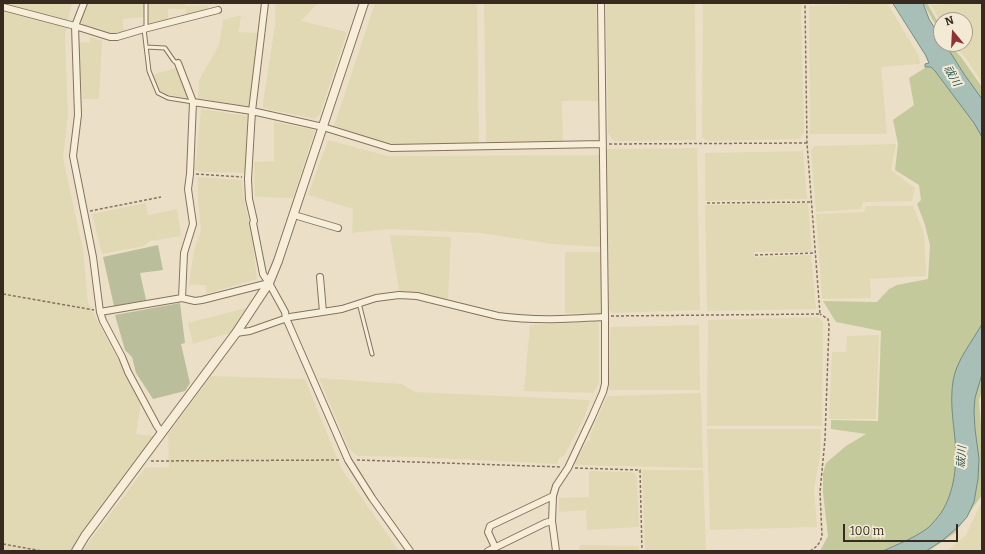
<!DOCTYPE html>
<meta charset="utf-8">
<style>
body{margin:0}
#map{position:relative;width:985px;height:554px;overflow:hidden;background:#ebe0c7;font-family:Bitter,serif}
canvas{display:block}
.frame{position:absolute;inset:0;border:4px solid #372b20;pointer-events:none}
.north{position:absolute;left:933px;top:12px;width:40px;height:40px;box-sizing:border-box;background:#f3ead6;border:1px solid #a89e8d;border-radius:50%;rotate:342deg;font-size:11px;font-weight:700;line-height:16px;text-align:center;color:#372b20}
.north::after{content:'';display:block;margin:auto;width:14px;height:18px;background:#903233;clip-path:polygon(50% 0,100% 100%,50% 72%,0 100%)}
.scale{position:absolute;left:843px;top:524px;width:115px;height:18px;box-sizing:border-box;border:2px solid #372b20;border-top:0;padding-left:5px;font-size:12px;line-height:14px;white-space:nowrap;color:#372b20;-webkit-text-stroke:3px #f3ead6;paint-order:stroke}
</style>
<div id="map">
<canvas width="985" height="554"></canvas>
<div class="frame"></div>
<div class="north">N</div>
<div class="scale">100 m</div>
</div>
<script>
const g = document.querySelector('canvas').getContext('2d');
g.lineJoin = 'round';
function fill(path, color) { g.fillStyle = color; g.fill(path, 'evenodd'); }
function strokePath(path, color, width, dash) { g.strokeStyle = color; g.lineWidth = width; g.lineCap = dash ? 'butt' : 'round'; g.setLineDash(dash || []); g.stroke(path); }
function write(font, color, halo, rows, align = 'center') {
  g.font = font + ' Bitter,"Noto Sans JP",serif'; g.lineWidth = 4; g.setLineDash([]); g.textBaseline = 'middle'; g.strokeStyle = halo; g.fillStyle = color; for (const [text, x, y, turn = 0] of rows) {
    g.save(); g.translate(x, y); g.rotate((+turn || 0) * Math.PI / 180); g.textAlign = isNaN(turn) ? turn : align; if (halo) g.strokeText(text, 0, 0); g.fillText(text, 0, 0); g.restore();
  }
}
const farmland = new Path2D(`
 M3,3H72L65,35L68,115L63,158L83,250L88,303L141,403L136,434L154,436L74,545L71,551H3Z
 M87,3H144V17L122,19L124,31L110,34L80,23Z
 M148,3H185V6L208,5L207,11L186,16V9H168V20L147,26Z
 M275,3H318L301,21L347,32L320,114L315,119L263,108V103L275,25Z
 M375,3H477L479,144L391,145L334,126Z
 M484,3H596L598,101H562L563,141L486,142Z
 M606,3H695L696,140L614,141L608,134Z
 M703,3H801L804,133L799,139L707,141L702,137Z
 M887,3L919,56L920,64L881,67L887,134H810L809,6Z
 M967,3L982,4V83L966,58L956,48L954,44H965V20H941V22L931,5Z
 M241,15L239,32L257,33L249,107L198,98L199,80L219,45L223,20Z
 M90,37L102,41L99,99H83L78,48L80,42L90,43Z
 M176,68L189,98L168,95L160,91L154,77V74Z
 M201,109L247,116L245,173L200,172L195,169Z
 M274,122L315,130L293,198L255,197L254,162L274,161Z
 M328,140L388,156L599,155L600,247L552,244L480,233L389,229L352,233L353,209L308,195Z
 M896,144L891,170L915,188L912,201L863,202L861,209L816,212L811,150L815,146Z
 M697,148L700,310L613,313L609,310L607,149Z
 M803,151L807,199L705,201V153Z
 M198,177L242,180L243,194L253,244L257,279L206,294V285H189L194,249L201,231L198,200Z
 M146,203L148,215L177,209L181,236L150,241L144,246L102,254L92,214Z
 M808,203L812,252H754V257L811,255L816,309L707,311L705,205Z
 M866,206H913L924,233L926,276L870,279L871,298L822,299L816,214L864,212Z
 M390,235L451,237L448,299L405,291H399Z
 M565,252H600L602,314L565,313Z
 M246,308L230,333L193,344L188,323Z
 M818,317L823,322L822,426H707L708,320Z
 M599,322V383L593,393L524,391L530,325Z
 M699,325L700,390H609L610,327Z
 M879,335L876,419H829L832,352H846L847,336Z
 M211,376L305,379L341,468L399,551H82L145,468L169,467L168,434Z
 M319,378L402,384L415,392L590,400L585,416L564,456L559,458L557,464L415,457L357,456L349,449Z
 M701,393L703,468L576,465L574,463L587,441H589L591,438L589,437L607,396Z
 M707,429H821L820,456L814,489L817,527L710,530Z
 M642,470H703L706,551H645Z
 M589,471L632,472L636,474L637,478L639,527L587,530L586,510L559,512V498L589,497Z
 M982,501V551H947L966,535Z
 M580,545L639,546V551H579Z`);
const green = new Path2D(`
 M923,3H927L941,28V34Z
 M948,44H951L953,49L961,57L982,87V391L979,400L982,440V495L955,533L929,551H820L828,536L823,493V473L826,463L846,446L866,434L831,429V420L878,421L881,331L836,322L823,301L877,302L889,289L897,285L928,279L930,245L924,222L917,204L921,200L919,185L895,170L898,144L893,120L914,105L909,78L952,51Z`);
const cemetery = new Path2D(`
 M158,245L163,270L140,273L146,300L114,306L103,257Z
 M180,303L185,343L181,344L190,383L185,391L153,399L136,373L132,357L125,350L115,315Z`);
const water = new Path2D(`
 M893,3H923L929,19L941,38V44H945L964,74L982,99V137L974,123L935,71L931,67H925V64L929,63L926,56Z
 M982,324V374L975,398L974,411L975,429L979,459L978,479L974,502L967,517L958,527L943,540L926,551H883C898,544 915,538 929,527C933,523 937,518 941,513C955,491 957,465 955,439C953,420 950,401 953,381C956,361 972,342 982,324Z`);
const path = new Path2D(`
 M609,144L807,143
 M196,174L242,177
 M707,203L811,202
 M90,211L161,197
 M755,255L815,253
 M3,294L94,310
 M611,316L820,314L807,143L805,3
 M357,460L561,467
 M151,461L341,460
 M575,468L640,470L642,551
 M3,544L42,551
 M810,551C817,547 820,543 822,536L820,492L825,439L829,325L828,319L820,314`);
const service = new Path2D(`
 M146,3V28
 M144,29L149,71L158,93L168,98L193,102
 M146,47L165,48L174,61L177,63
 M359,303L372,354`);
const minor = new Path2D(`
 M84,3L75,26L78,115L73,156L93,257L100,312L103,321L122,357L128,372L157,426L162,433
 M265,3L252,111L248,179L249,199L254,221L253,223L263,274L269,283L285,312L286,318L348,460L372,498L410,551
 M3,7L75,26L110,37H117L144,29L218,10
 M178,63L193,102L190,174L188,189L193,224L184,253L182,298
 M193,102L252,111L323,127L391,148L603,144
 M294,215L338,228
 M320,277L323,312
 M100,312L182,298L195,301L202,300L269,283
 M236,333L250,331L290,317L342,309L376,298L399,295L417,296L498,316C534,321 569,319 605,317
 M495,547L488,532L490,526L553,496
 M488,551L545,523L552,521
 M556,551L552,521L553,496L556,486L568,468L592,417L603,392L605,384V317L601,3`);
const tertiary = new Path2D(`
 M76,551L85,536L236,333L269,283L278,261L364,3`);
const waterNames = [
 ["祓川",952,76,60],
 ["祓川",962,457,-86]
];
fill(farmland, '#e0d9b4');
fill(green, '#c4c99b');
fill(cemetery, '#babe9a');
fill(water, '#a8bfb8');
strokePath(water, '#6f8d85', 1);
strokePath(service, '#85725d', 5);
strokePath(minor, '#85725d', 8);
strokePath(tertiary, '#85725d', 10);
strokePath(path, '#85725d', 1.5, [3, 2]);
strokePath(service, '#f6eed9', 3);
strokePath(minor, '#f6eed9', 6);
strokePath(tertiary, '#f6eed9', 8);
write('italic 11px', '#305553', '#f3ead6', waterNames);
</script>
